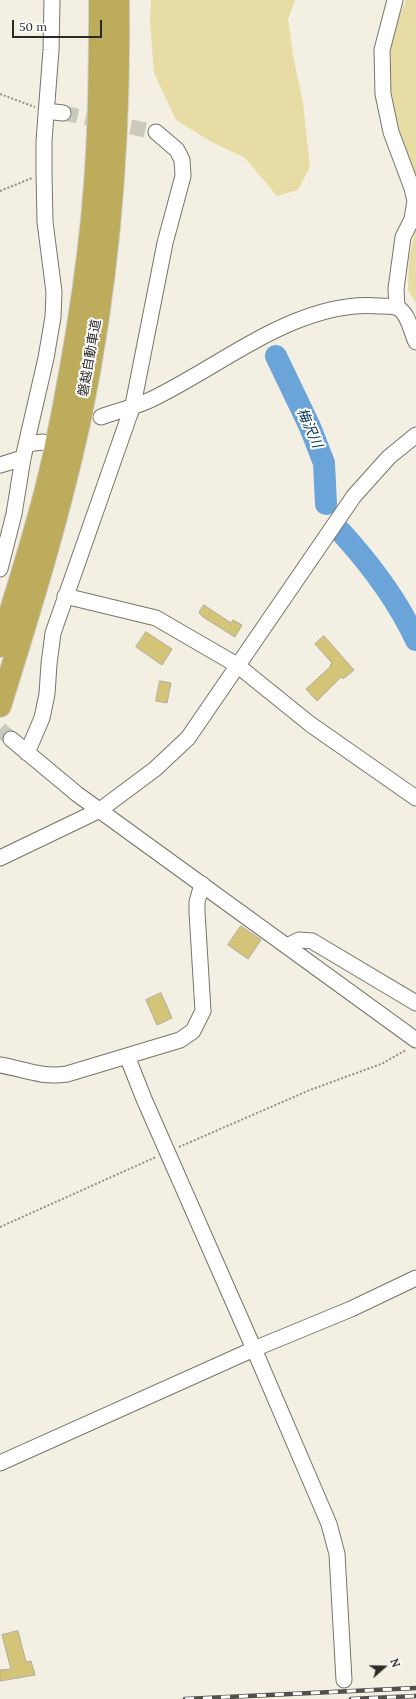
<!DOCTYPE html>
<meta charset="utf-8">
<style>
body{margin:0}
#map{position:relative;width:416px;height:1699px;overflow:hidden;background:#f3f0e3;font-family:Lora,serif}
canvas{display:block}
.north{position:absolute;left:364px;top:1647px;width:40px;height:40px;-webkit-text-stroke:3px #fff;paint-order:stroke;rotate:70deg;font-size:11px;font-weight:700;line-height:16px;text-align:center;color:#2b2a25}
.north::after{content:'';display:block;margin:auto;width:14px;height:18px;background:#2b2a25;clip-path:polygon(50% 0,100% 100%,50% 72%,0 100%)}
.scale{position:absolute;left:12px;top:20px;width:90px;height:18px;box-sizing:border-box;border:2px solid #2b2a25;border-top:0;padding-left:5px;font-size:12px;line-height:14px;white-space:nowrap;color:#2b2a25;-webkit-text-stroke:3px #fff;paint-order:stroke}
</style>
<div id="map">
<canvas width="416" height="1699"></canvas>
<div class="north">N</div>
<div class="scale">50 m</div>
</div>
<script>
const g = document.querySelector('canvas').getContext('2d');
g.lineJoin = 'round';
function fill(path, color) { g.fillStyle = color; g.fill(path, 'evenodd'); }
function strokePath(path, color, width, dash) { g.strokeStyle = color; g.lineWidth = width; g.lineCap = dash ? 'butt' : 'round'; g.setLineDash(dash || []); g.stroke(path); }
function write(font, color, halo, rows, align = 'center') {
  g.font = font + ' Lora,"Noto Sans JP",serif'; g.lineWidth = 4; g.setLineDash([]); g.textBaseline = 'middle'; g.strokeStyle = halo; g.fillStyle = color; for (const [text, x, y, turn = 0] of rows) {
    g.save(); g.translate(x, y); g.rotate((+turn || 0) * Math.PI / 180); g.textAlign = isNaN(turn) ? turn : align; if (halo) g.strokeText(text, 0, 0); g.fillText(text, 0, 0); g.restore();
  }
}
const green = new Path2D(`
 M151,0H295L288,19L293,55L303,103L310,167L298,190L277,196L245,158L210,141L176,120L154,73L150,21Z
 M406,0H416V182C399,134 382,83 394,32C397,21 402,10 406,0Z
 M416,228V303L408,290L409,259Z`);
const river = new Path2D(`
 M276,356L310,427L324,463L326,504
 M341,532C371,565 397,599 416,640`);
const building = new Path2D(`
 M204,605L231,623L233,620L242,625L235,637L203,617L199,613Z
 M146,632L172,649L162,665L136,647Z
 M324,636L354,670L343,679L341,677L317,701L306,689L331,666L330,665L332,663L315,644Z
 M160,681L171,683L167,703L156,701Z
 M241,926L261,940L248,959L228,945Z
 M161,993L172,1018L157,1025L146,1000Z
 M18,1631L26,1662L31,1661L35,1675L0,1681V1670L11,1669L2,1635Z`);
const minorTunnel = new Path2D(`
 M63,113L156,132
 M0,729L11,739`);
const path = new Path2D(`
 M0,94L35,107
 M0,191L32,178
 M179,1147L310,1090L381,1064L406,1050
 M0,1227L156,1157`);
const minor = new Path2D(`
 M395,0L382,50L383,94L391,132L412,188L415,201L412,219L403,237L396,289L397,307
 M46,111L63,113
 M101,417C117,411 135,407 150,400C220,367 299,298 380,306C386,306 393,306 398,308C409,314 411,332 416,342
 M26,444L43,442
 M0,465L23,458
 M0,569L14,514L23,458L46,358L53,317L54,292L45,222L44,173V141L51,50L52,0
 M65,596L156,618L237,665L310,724L416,798
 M11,739L77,794L416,1040
 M27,753L42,718L47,694L49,664L53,633L133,405L165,243L183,176L182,160L177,150L156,132
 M0,858L100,810L155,769L188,738L354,496L389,457L416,435
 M287,946L299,940L312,941L416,1003
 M127,1056L144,1099L254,1349L329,1524L337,1554L344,1680
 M0,1065C24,1069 41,1078 67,1074L180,1040L193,1031L203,1011L197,912V902L202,884
 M0,1463L254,1349L351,1309L416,1278`);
const highway = new Path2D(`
 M0,646C19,583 40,519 54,455C75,355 92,254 97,152C100,101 100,50 100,0
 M0,706C30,610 60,513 81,414C109,278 120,139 118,0`);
const rail = new Path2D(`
 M185,1699L416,1688
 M351,1699L416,1696`);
const streetNames = [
 ["磐越自動車道",90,358,-80]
];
const waterNames = [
 ["梅沢川",309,428,66]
];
fill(green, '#e8dca5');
strokePath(river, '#6aa4d9', 22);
fill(building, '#d4c478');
strokePath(building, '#aeab9f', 1);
strokePath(minorTunnel, '#cbc8bd', 15, [15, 8]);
strokePath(minor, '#777569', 17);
strokePath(highway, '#d0d0cf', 24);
strokePath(path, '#908e85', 2, [2, 2]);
strokePath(minor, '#fff', 15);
strokePath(highway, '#bdac5b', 22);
strokePath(rail, '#51504a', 4.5);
strokePath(rail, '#fff', 3, [9]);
write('13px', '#2b2a25', '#fff', streetNames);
write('italic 14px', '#023153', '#fff', waterNames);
</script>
